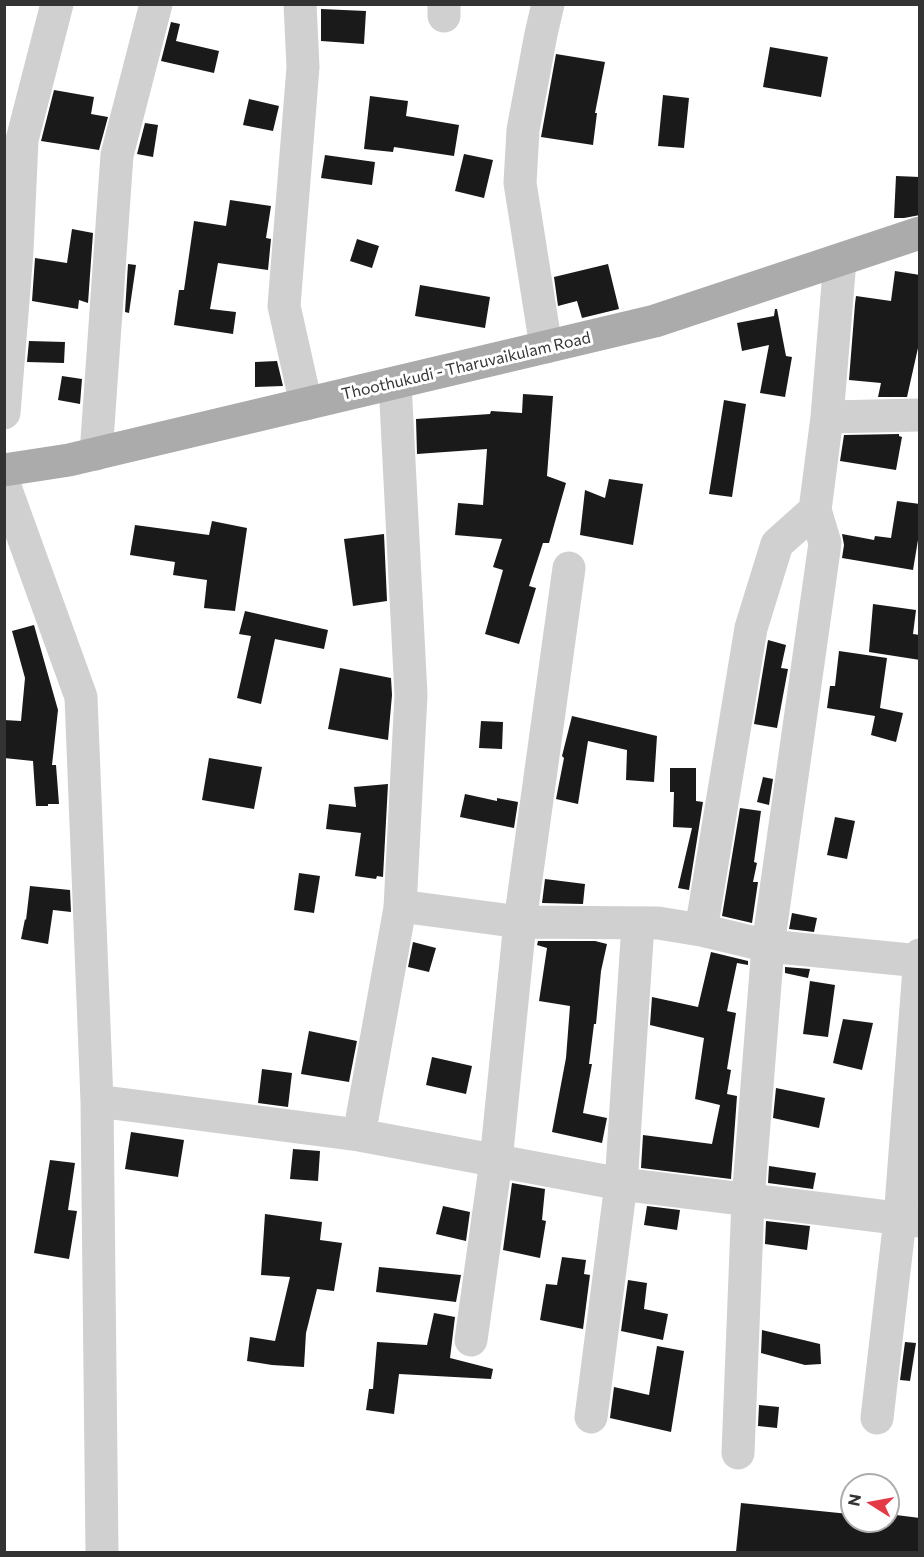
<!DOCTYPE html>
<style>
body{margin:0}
#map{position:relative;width:924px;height:1557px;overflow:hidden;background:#fff;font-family:Commissioner,sans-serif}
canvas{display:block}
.frame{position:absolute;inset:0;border:6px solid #333;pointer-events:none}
.north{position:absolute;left:840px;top:1473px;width:60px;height:60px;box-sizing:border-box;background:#fff;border:2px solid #adadad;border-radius:50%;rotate:281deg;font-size:16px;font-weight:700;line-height:24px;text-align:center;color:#333}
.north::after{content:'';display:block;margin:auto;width:21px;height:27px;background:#e63946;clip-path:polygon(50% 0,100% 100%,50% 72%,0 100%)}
</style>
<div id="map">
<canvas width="924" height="1557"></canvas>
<div class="frame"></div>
<div class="north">N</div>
</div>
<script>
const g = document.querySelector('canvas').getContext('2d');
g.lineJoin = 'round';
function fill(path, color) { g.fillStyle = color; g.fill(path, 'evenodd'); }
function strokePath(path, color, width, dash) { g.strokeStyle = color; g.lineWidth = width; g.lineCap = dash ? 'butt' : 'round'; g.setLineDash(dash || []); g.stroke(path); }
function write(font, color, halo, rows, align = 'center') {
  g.font = font + ' Commissioner,sans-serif'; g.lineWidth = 6; g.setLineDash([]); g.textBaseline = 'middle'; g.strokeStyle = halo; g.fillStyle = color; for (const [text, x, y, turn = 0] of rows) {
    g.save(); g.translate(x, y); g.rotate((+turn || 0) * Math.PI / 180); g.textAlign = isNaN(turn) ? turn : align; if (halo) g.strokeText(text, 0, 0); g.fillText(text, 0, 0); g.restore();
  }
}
const building = new Path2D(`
 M321,9L366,11L364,44L321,41Z
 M171,22L180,24L176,41L219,51L214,73L161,61Z
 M770,47L828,57L821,97L763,87Z
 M556,54L605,62L595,113H597L593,145L541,137Z
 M54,90L94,97L91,114L108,117L99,150L41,141Z
 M663,95L689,98L684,148L658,146Z
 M370,96L408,101L406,116L459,125L454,156L394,147L393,152L364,149Z
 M249,99L279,106L273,131L243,125Z
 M145,123L158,125L153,157L137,154Z
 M464,154L493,160L484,198L455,191Z
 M325,155L375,162L372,185L321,178Z
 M896,176L920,177V215L904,218H894Z
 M230,200L271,206L266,238L271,239L268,270L218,263L210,309L236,312L233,334L174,325L179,290H184L194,221L226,226Z
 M72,229L93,233L88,303L79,300L78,309L32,301L35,258L67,263Z
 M357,239L379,246L372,268L350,261Z
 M128,264L136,265L129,313L125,312Z
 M608,264L619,309L582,318L577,301L558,306L554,277Z
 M895,271L920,275V339L907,397H878L881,383L849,380L855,304L856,296L891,301Z
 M420,285L490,297L485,328L415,316Z
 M775,309H777L786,356L792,357L785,397L760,393L769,345L742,351L737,323L774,316Z
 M29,341L65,342L64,363L27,362Z
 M277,361L283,386L255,387V362Z
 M62,376L82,379L80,404L58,400Z
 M523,394L553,396L547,476L566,483L549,543H543L529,586L536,588L519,644L485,634L503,570L493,567L502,539L455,535L458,503L483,505L487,449L417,454L416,419L490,414L491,411L522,413Z
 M724,400L746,404L732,497L709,494Z
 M899,434V436L902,437L896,470L840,461L844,435Z
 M609,479L643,484L633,545L580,535L585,490L605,498Z
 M897,501L920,504V528L913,570L842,558L844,545L842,534L874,540L875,536L891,538Z
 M212,521L247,528L235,611L204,608L207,580L173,575L175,562L130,555L135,525L209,535Z
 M384,534L387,601L353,606L344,539Z
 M873,604L916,610L913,634L920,635V660L869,652Z
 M245,611L328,630L324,649L275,639L261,704L237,698L251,636L239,634Z
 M34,625L58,710L52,765H56L59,804H48V806H36L33,761L4,758V720L21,721L25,678L12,631Z
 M768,640L786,645L781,668L788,669L777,728L754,724Z
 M839,651L887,658L880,708L903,713L896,742L871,735L875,716L827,708L830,686H835Z
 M340,668L391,678L392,695L388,740L328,729Z
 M572,716L657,736L654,782L626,780L627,750L588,741L578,804L556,799L564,758L562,756Z
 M481,721L503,722L502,749L479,748Z
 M209,758L262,767L254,809L202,800Z
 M670,768H696V801L703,802L689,890L678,888L692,828L673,827L674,792H670Z
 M763,777L773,779L769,805L757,802Z
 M388,784L383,877L377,876L376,879L355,876L361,833L326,829L329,804L356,807L354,787Z
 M465,794L497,801V798L518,802L514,828L460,817Z
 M740,808L761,811L754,862L757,863L753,882H758L752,923L722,916Z
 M835,817L855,821L847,859L827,855Z
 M299,873L320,876L314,913L294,910Z
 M545,879L585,884L583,904L542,903Z
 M30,886L70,890L71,912L53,910L48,944L21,939L25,919L26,920Z
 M792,913L817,918L814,932L789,929Z
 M538,941H595L607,944L601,971L596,1024H594L589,1064H592L583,1113L607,1118L602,1143L552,1132L566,1058L570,1006L539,1001L547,948L537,945Z
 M413,942L436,948L429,972L408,967Z
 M711,952L748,961V965L737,963L727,1011L736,1013L727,1069L731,1070L727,1094L737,1096L731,1179L641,1168L643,1135L712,1144L720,1105L695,1099L704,1038L650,1025L652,997L698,1007Z
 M785,967L810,969L808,978L785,973Z
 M810,981L835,985L828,1037L803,1034Z
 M843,1019L873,1023L862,1070L833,1063Z
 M309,1031L357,1041L349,1082L301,1074Z
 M432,1057L472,1066L466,1094L426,1085Z
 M262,1069L292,1073L288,1107L258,1103Z
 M776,1088L825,1098L819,1128L773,1118Z
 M131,1132L184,1140L178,1177L125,1169Z
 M293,1149L320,1151L318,1181L290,1179Z
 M50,1160L75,1163L68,1210L77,1211L69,1259L34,1253Z
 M769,1166L816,1173L813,1189L768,1183Z
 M512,1183L545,1189L542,1220L546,1221L540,1258L503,1250Z
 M443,1206L470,1212L466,1241L436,1234Z
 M647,1206L680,1210L677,1230L644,1225Z
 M265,1214L322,1222L320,1240L342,1243L334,1291L317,1289L306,1333L304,1367L272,1365L247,1361L250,1337L275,1341L290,1277L261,1275Z
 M766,1221L810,1226L807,1250L765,1244Z
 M562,1257L586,1260L584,1274L590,1275L583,1329L540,1320L546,1284L557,1285Z
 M379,1267L461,1275L456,1302L376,1292Z
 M628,1280L647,1283L644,1309L668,1314L663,1340L621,1331Z
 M434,1313L455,1317L450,1358L493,1369L491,1379L399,1374L394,1414L366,1410L369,1389H373L377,1342L427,1345Z
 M762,1330L820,1344L821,1364L805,1365L761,1353Z
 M905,1342L916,1343L910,1381L900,1380Z
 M657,1346L684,1351L671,1432L610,1418L614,1387L649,1395Z
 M759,1405L779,1407L777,1428L758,1426Z
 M741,1503L849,1514L850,1509H852V1521H888V1514L920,1518V1552H736Z`);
const minor = new Path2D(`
 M300,4L303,67L284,306L306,404
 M444,16V4
 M546,347L520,183L523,130L541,34L548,4
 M4,413L17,251L22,140L57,4
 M827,417L920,415
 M96,454L117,155L156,4
 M4,484L81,697L97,1101L102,1552
 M815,510L827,417L840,260
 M400,906L520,922L658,923L701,930L768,946L920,961
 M701,930L751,628L777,544L815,510L825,543L768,946L748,1200L738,1453
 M97,1101L359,1135L621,1184L920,1221
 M359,1135L400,908L411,695L395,383
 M471,1340L496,1161L520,922L569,568
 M591,1417L621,1184L638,924
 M877,1418L900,1219L920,955`);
const major = new Path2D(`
 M4,470L69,460L655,321L920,233`);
const streetNames = [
 ["Thoothukudi - Tharuvaikulam Road",466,366,-13]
];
fill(building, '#1a1a1a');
strokePath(minor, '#d0d0d0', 33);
strokePath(major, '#ababab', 33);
write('16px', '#333', '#fff', streetNames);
</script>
